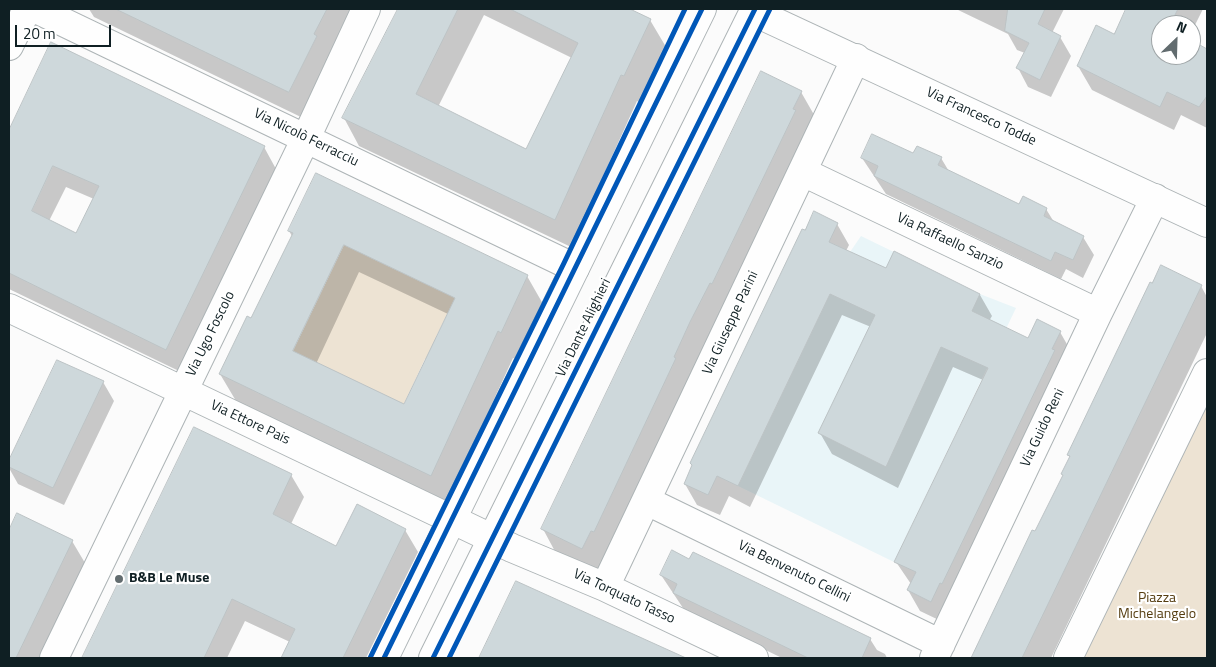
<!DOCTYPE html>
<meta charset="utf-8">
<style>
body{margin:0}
#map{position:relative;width:1216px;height:667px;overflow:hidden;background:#fbfbfb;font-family:"Titillium Web",sans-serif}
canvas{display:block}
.frame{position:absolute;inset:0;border:10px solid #0f1f23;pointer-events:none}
.north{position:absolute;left:1151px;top:15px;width:50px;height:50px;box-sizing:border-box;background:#fff;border:1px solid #9fa5a7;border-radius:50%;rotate:24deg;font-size:14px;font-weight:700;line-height:20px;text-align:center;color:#0f1f23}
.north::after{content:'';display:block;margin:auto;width:18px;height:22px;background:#626c6f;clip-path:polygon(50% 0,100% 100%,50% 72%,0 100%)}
.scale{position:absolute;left:15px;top:25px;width:96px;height:22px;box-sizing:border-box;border:2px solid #0f1f23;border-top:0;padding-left:6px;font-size:15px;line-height:18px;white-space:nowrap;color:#0f1f23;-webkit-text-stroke:4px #fff;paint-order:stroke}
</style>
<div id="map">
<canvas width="1216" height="667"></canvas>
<div class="frame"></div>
<div class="north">N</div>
<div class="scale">20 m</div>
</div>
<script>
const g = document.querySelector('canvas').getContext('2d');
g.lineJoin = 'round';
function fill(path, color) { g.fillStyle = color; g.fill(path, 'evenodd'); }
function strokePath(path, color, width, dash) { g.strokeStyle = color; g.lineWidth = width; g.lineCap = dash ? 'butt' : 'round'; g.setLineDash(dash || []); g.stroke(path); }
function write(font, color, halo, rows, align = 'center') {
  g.font = font + ' "Titillium Web",sans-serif'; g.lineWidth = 4.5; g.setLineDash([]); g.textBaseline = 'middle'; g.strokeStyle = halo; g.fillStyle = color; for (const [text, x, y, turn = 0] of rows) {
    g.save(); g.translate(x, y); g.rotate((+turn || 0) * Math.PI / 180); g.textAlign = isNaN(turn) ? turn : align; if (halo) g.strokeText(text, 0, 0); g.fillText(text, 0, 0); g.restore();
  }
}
const built = new Path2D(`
 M861,236L980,294L1016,308L894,562L738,486L850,252Z`);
const green = new Path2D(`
 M354,224L371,258L428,285L465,278L436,337L447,369L425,359L394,425L283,371Z
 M1207,389V658H1075Z`);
const shadow = new Path2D(`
 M89,9H233L262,23L269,9H355L305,119L94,17Z
 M399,9H627L650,20L666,47L640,103L637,101L571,247L359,146L344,118ZM484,15L572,58L527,151L438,107Z
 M956,9H1064L1052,33L1060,37L1071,56L1051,97L1028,87L1018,68L1025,53L1017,50L1008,34Z
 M1127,9H1203L1191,33V25H1161V55H1191V42L1207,50V128L1181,115L1174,130L1092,90L1078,66L1114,36Z
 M52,43L264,147L276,169L179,371L9,289V133ZM66,187L94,199L76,234L49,221Z
 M801,92L817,120L598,576L558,557L543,529Z
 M918,147L941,158L950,173L1020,206L1046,209L1054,222L1083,237L1094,255L1083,278L1066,269L1061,279L886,194L862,158L914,155Z
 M316,175L527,276L543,304L517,360L513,358L447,502L236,401L220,374L252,320L292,236L289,231ZM359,272L448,314L404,406L316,364Z
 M837,224L849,245L846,251L886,270L980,295L992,316L989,321L1029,339L1060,332L1072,353L943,622L920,611L908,590L911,584L896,562L983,380L953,367L898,488L832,454L820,433L871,327L842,315L750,507L729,496L720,515L697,505L685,484Z
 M1201,286L1207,297V333L1051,658H972L1033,531L1036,532L1064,476L1070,458L1068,455Z
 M58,361L103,382L114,401L64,505L18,484L9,468Z
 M195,429L291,475L304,497L291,524L336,548L405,530L418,552L366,658H282L290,642L245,621L227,658H84Z
 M24,518L72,541L85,563L40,658H9V549Z
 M690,560L870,639L877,650L885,654L887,658H782L685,611L661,575Z
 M517,583L683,658H480Z`);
const building = new Path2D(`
 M116,9H327L314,34L317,36L289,92Z
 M398,9H458L416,94L526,149L578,43L510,9H630L651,19L624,76L621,75L555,220L342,118Z
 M1008,9H1045L1038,24L1061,36L1040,80L1016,68L1029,43L1005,31Z
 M1126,9H1178L1170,25H1161V55H1191V40L1207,49V96L1199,107L1167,92L1160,107L1077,66L1096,25L1114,34Z
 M51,42L265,146L166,350L9,273V130ZM53,166L99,186L76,233L32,211Z
 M761,71L802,91L793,109L796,110L712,284L710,283L690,322L674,357L676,358L594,532L591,531L582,549L541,529Z
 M872,134L913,153L917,146L942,157L938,165L1019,204L1023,196L1047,208L1044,216L1084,236L1073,260L1055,252L1051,261L874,176L878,166L861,158Z
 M316,173L528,275L501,333L498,331L431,476L219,374L247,316L251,318L293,233L288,231ZM344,245L455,298L404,404L293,351Z
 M814,211L838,223L829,242L886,268L894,251L980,294L972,311L1028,338L1037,319L1061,331L1052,349L1055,350L942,584L940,583L931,602L907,590L916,572L894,562L988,368L941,347L886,467L818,433L875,315L830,294L738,486L717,476L708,495L684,484L692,465L690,463L802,229L805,230Z
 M1161,265L1202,285L1022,658H971L1032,530L1035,531L1063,475L1061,474L1070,456L1067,455L1150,282L1152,283Z
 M57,360L104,381L53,488L9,467V460Z
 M194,427L292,474L273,514L336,546L357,504L406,529L343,658H281L295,629L232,599L204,658H82Z
 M17,513L73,540L16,658H9V530Z
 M672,550L689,559L693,552L871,638L862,658H808L673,593L677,584L660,575Z
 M516,581L686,658H479Z`);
const minor = new Path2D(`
 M36,9L575,268
 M9,46L27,9
 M803,172L1098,313
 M9,308L512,548L605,587L754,658
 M647,501L941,644
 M605,587L856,58
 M54,658L306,138L366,9
 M934,658L1098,313L1155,198
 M1068,658L1207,373`);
const tertiary = new Path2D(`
 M754,12L1207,223
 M384,658L702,9
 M433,658L755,9`);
const cycleway = new Path2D(`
 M370,658L564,263L685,9
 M384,658L702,9
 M433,658L755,9
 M449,658L770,9`);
const markers = [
 [119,579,5,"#626c6f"]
];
const streetNames = [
 ["Via Francesco Todde",981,117,25],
 ["Via Nicolò Ferracciu",306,138,26],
 ["Via Raffaello Sanzio",950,242,25],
 ["Via Giuseppe Parini",731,323,-65],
 ["Via Dante Alighieri",584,328,-64],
 ["Via Ugo Foscolo",211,334,-64],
 ["Via Ettore Pais",250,423,25],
 ["Via Guido Reni",1043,428,-65],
 ["Via Benvenuto Cellini",794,572,26],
 ["Via Torquato Tasso",624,597,25]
];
const poiNames = [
 ["B&B Le Muse",129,579]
];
const parkNames = [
 ["Piazza",1157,599],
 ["Michelangelo",1157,615]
];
fill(built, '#e9f5f8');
fill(green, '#ede3d3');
fill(shadow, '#0003');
fill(building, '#ced8db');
strokePath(building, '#bcc3c5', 1);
strokePath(minor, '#adb4b6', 30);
strokePath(tertiary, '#adb4b6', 30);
strokePath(minor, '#fefefe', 28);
strokePath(tertiary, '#fefefe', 28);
strokePath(cycleway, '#0057b8', 5);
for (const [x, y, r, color] of markers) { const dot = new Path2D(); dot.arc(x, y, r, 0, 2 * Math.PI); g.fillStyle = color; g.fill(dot); strokePath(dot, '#fff', 2); }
write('14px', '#0f1f23', '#fff', streetNames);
write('bold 14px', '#0f1f23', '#fff', poiNames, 'left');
write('14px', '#563e12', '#fff', parkNames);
</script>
